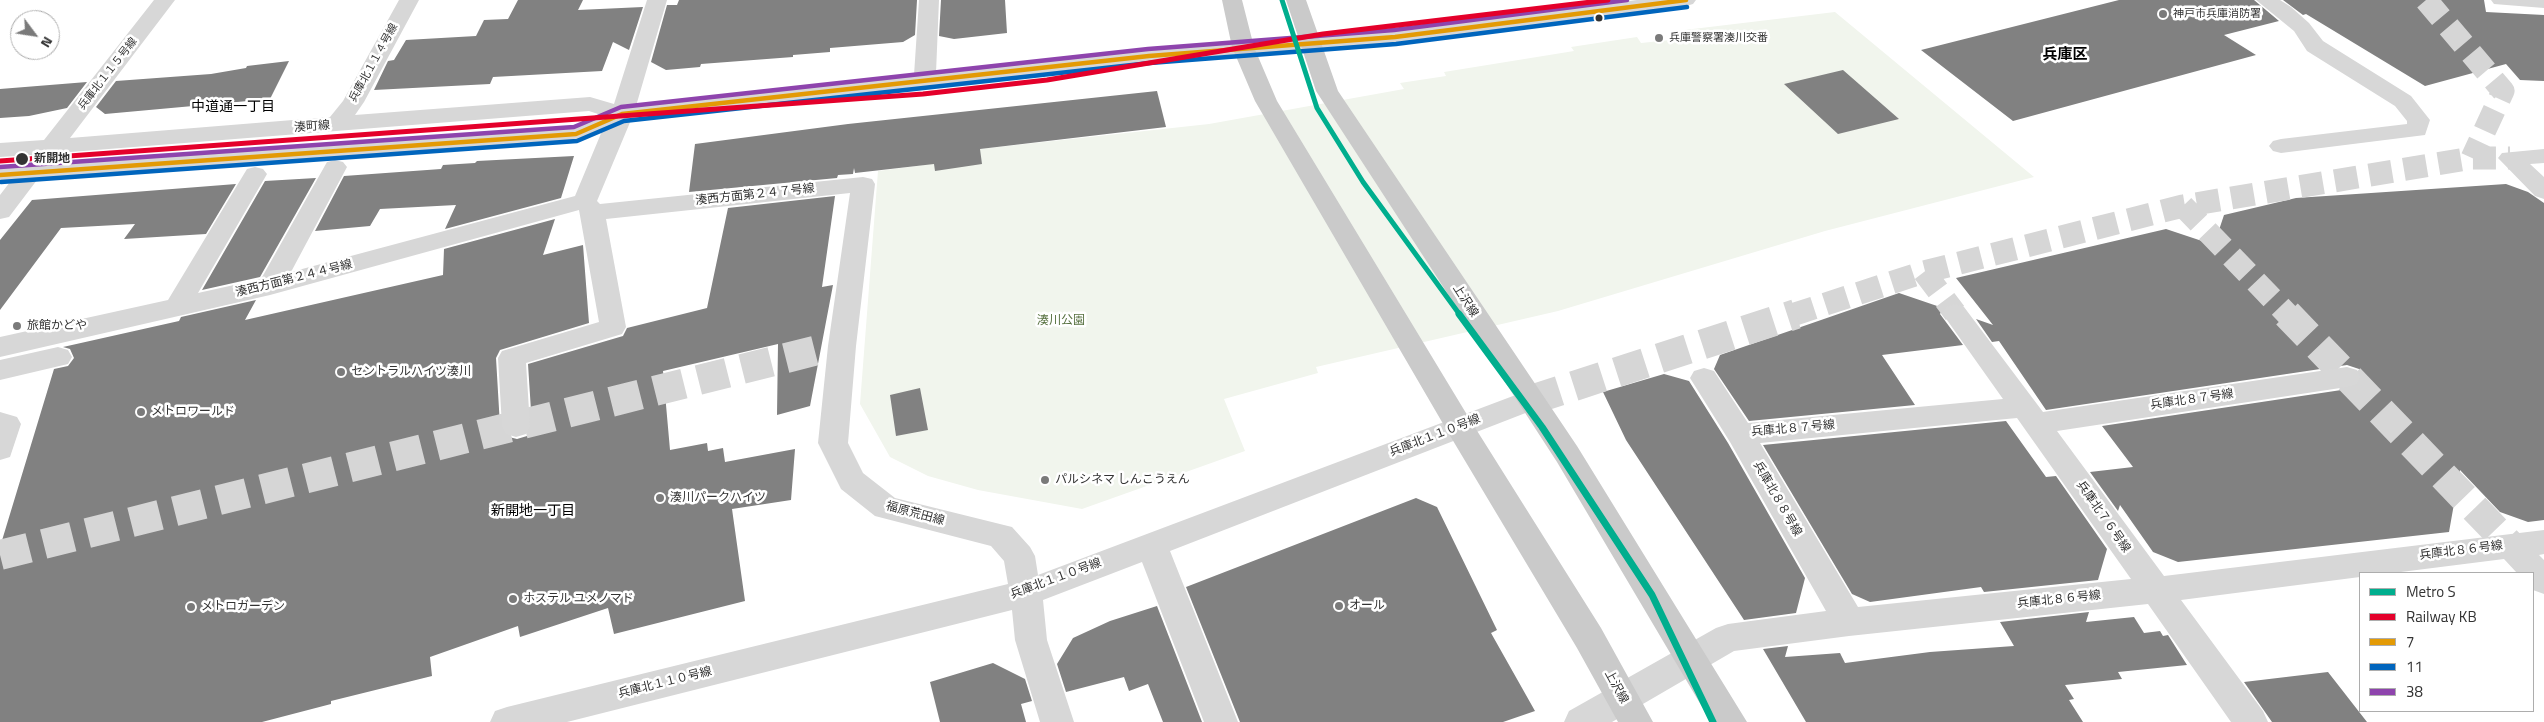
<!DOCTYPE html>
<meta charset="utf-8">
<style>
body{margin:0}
#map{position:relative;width:2544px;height:722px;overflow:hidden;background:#fff;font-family:"Titillium Web",sans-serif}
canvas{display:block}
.legend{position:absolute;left:2359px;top:572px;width:175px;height:140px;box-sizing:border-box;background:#fff;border:1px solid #adadad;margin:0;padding:6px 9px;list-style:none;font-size:15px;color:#333}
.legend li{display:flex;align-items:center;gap:10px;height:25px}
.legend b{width:25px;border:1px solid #adadad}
.north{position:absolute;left:10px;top:10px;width:50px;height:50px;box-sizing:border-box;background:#fff;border:1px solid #adadad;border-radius:50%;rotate:121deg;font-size:14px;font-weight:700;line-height:20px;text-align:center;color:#333}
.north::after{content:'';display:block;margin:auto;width:18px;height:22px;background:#7a7a7a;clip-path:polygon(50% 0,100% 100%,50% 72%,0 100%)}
</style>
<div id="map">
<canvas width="2544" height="722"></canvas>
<ul class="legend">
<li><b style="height:6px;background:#00ae8e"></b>Metro S</li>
<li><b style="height:6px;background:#e4002b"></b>Railway KB</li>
<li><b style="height:6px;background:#e39a05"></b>7</li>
<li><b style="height:6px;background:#0065bd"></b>11</li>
<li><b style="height:6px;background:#8e44ad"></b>38</li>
</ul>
<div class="north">N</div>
</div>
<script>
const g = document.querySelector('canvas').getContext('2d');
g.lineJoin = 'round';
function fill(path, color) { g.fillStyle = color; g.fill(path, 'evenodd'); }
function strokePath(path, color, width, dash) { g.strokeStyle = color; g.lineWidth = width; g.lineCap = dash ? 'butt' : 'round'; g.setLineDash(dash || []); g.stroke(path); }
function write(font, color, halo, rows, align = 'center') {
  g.font = font + ' "Titillium Web","Noto Sans JP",sans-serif'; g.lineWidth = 5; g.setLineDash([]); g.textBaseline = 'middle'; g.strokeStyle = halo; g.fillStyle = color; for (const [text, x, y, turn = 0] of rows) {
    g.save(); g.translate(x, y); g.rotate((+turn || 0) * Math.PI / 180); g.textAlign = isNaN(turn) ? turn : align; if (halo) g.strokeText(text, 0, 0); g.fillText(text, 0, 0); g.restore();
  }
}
const green = new Path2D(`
 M1835,12L2034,177L1825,231L1558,311L1316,367L1318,373L1224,399L1245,451L1082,509L978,490L928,476L890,457L860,404L878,171L924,165V155L1209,124L1404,89L1400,83L1446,76L1444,72L1574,51L1571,47L1637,37L1641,43L1680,39L1676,31Z`);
const building = new Path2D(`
 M518,0H583L578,10L643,7L629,50L613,42L602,71L493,77L490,84L374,90L388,61L394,60L406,40L476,36L484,20L508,19Z
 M679,0H917L915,35L903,42L830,48V52L793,55V57L701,64L700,67L666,70L651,62L667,5H677Z
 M941,0H1005L1007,33L954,39L939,36Z
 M2119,0H2254L2279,21L2224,35L2256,55L2013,121L1921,50Z
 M2283,0H2484L2486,12L2544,15V81L2520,80L2506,64L2425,86L2306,14L2303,15Z
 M289,61L270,99L105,114L96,107L116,81L211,74L246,68L247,66Z
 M1843,70L1899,119L1838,134L1784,84Z
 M87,82L67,108L29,116L0,118V89Z
 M1157,91L1166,127L980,149L982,164L935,171L934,164L855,173L854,168L853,174L838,175L837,178L689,192L695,144L848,124Z
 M574,156L561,198L445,229L456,205L380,209L370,226L315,231L344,176L441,169L443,165L475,163L477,161Z
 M316,178L260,277L202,290L265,181Z
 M236,184L206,234L124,239L135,224L61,228L0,310V240L32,200Z
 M2506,184L2528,192L2544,203V520L2528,522L2500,512L2460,470L2449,532L2178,562L2153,552L2120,505L2118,511L2090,472L2133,467L2102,426L2348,389L2358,386L2363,378L2359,369L2347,365L2046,410L1999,341L1992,342L1976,319L1993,325L1956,278L2166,229L2214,245L2224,215L2296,198Z
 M835,196L822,287L833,285L810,406L777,415L778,344L663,371L670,450L707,443L708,451L723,448L725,462L795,449L791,500L732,509L745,601L614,634L608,608L520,637L518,626L430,657L432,676L331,701V704L262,722H0V547L54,369L68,366L74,358L70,349L63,347L179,321L181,317L256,300L245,320L443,275L444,249L555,219L543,255L583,245L589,323L500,350L496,358L500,426L505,436L517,439L527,436L532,426L528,364L623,336L627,328L707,308L728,208Z
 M1899,293L1943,308L1940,314L1963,345L1882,355L1915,405L1749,421L1714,369L1720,355Z
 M1664,374L1689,381L1728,443L1805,578L1796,613L1744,620L1626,440L1603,392Z
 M920,388L928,430L896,436L890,395Z
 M2006,421L2046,477L2056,476L2107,549L2098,580L1984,592L1981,587L1870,602L1852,594L1763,445Z
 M1416,498L1437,507L1497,630L1491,633L1535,711L1503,722H1240L1186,587Z
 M1157,606L1202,722H1163L1148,684L1129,691L1124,677L1066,692L1057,664L1073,638L1110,621Z
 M2089,612L2086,622L2134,617L2144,633L2160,631L2163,636L2168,635L2187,665L2118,672L2122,679L2065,685L2074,699L2069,700L2083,722H1806L1763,649L1788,646L1785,657L1840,653L1845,663L1930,652L2014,646L2000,622Z
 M993,663L1025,679L1032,701L1021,704L1026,722H940L930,682Z
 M2328,672L2367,722H2272L2244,682Z`);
const minorTunnelFar1 = new Path2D(`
 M2426,0L2503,91L2472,158
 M2183,206L2288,315
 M1924,272L1955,313
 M1792,315L1924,272L2183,206L2472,158H2510`);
const minorTunnel = new Path2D(`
 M2287,314L2510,545
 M1531,400L1796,314
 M0,555L826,348`);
const minor = new Path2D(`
 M154,0H175L70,138L330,117L343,101L399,0H419L364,102L355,115L590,97L614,104L647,0H667L636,106L914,75L919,0H939L936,73L1149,50L1395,31L1637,0H1696L1693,4L1686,6L1395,43L1149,62L631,120L597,201L600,204L863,177L872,179L875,184L856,346L848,443L863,473L895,498L1012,527L1030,547L1035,556L1038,575L1521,393L1531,390L1541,393L1545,400L1541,407L1170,551L1238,722H1204L1142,562L1043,600L1047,640L1074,722H1040L1015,640L1012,610L567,722H490L495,711L507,707L1008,584L1004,561L991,546L875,516L841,489L818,443L828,346L850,193L606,219L626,327L622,334L526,363L530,426L526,434L516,437L506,434L502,426L498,358L502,351L599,322L579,210L270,295L0,357V337L168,300L247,169L255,167L263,169L267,174L198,293L261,279L327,162L335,160L343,162L347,167L291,272L575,196L602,131L576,141L37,180L9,217L0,219V195L10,182H0V168L23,166L32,155L0,157V143L44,140ZM589,111L601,115L572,127L49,164L58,153Z
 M2256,0H2280L2291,7L2309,23L2323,41L2411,96L2430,120L2425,135L2281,153L2273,151L2269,146L2273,141L2281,139L2407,124V121L2395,106L2307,51L2294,31Z
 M2491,0H2544V8L2494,4Z
 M2544,149V163L2530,164L2544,177V199L2535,196L2498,158L2502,153Z
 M1955,304L1964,307L2043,412L2347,367L2357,370L2361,377L2357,384L2347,387L2057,431L2164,576L2544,530V554L2539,555L2544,560V594L2533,590V573H2517L2504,559L2393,573H2360V577L2181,600L2263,711L2268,722H2231L2148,604L1849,636L1734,651L1612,722H1564L1569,711L1716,628L1728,624L1826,611L1730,442L1690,378L1694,371L1704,368L1714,371L1748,423L2003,399L1942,313L1946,307ZM2017,418L2131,579L1858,607L1760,443Z
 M58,347L68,350L72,357L68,364L0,380V360Z
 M0,412L17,417L21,424L10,457L0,460Z`);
const major = new Path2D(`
 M1222,0H1242L1254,47L1277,101L1469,418L1601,628L1653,722H1618L1577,648L1449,434L1255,101L1232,47Z
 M1286,0H1306L1338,91L1577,446L1747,722H1711L1557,462L1316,91Z`);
const bus1 = new Path2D(`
 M0,175L576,134L622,114L1149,56L1395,37L1686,0`);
const bus2 = new Path2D(`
 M1,182L577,141L624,121L1150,63L1396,44L1687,7`);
const bus3 = new Path2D(`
 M0,167L574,127L621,107L1148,49L1394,30L1627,0`);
const rail1 = new Path2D(`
 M0,161L923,94L1047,80L1323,34L1608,0`);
const metro1Far1 = new Path2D(`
 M1282,0L1317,108L1363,182L1460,315`);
const metro1 = new Path2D(`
 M1459,314L1542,427L1652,595L1713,722`);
const markers = [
 [2163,14,5,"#7a7a7a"],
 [1599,18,4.5,"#333"],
 [1659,38,5,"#7a7a7a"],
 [22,159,7,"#333"],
 [17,326,5,"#7a7a7a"],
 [341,372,5,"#7a7a7a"],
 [141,412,5,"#7a7a7a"],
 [1045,480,5,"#7a7a7a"],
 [660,498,5,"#7a7a7a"],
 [513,599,5,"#7a7a7a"],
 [1339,606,5,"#7a7a7a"],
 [191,607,5,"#7a7a7a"]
];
const farPoinames = [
 ["神戸市兵庫消防署",2173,14],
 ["兵庫警察署湊川交番",1669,38]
];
const farStreetnames = [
 ["兵庫北１１４号線",374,63,-61],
 ["兵庫北１１５号線",108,74,-52]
];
const streetNames = [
 ["湊町線",312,127,-4],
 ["湊西方面第２４７号線",755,195,-6],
 ["湊西方面第２４４号線",294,279,-14],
 ["上沢線",1465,301,57],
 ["兵庫北８７号線",2192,400,-8],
 ["兵庫北８７号線",1793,429,-5],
 ["兵庫北１１０号線",1435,436,-21],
 ["兵庫北８８号線",1777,499,60],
 ["福原荒田線",915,514,15],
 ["兵庫北７６号線",2103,517,55],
 ["兵庫北８６号線",2461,551,-7],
 ["兵庫北１１０号線",1056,579,-20],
 ["兵庫北８６号線",2059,600,-6],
 ["兵庫北１１０号線",665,683,-14],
 ["上沢線",1616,687,61]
];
const stopNames = [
 ["新開地",34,159]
];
const parkNames = [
 ["湊川公園",1061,321]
];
const poiNames = [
 ["旅館かどや",27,326],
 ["セントラルハイツ湊川",351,372],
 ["メトロワールド",151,412],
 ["パルシネマ しんこうえん",1055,480],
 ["湊川パークハイツ",670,498],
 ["ホステル ユメノマド",523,599],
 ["オール",1349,606],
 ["メトロガーデン",201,607]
];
const neighbourhoodNames = [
 ["中道通一丁目",233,108],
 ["新開地一丁目",533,512]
];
const farDistrictnames = [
 ["兵庫区",2065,55]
];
fill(green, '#f1f5ed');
fill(building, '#818181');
strokePath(minorTunnelFar1, '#d6d6d6', 23, [23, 12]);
strokePath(minorTunnel, '#d6d6d6', 30, [30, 15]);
fill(minor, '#d7d7d7');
fill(major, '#cacaca');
strokePath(bus1, '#e39a05', 4.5);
strokePath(bus2, '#0065bd', 4.5);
strokePath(bus3, '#8e44ad', 4.5);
strokePath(rail1, '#e4002b', 5);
strokePath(metro1Far1, '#00ae8e', 5);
strokePath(metro1, '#00ae8e', 7);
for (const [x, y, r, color] of markers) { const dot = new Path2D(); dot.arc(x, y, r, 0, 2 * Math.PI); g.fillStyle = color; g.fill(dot); strokePath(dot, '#fff', 2); }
write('11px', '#333', '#fff', farPoinames, 'left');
write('11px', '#333', '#fff', farStreetnames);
write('12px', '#333', '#fff', streetNames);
write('bold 12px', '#333', '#fff', stopNames, 'left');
write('12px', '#56703f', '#fff', parkNames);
write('12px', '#333', '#fff', poiNames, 'left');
write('14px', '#000', '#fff', neighbourhoodNames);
write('bold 15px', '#000', '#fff', farDistrictnames);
</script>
